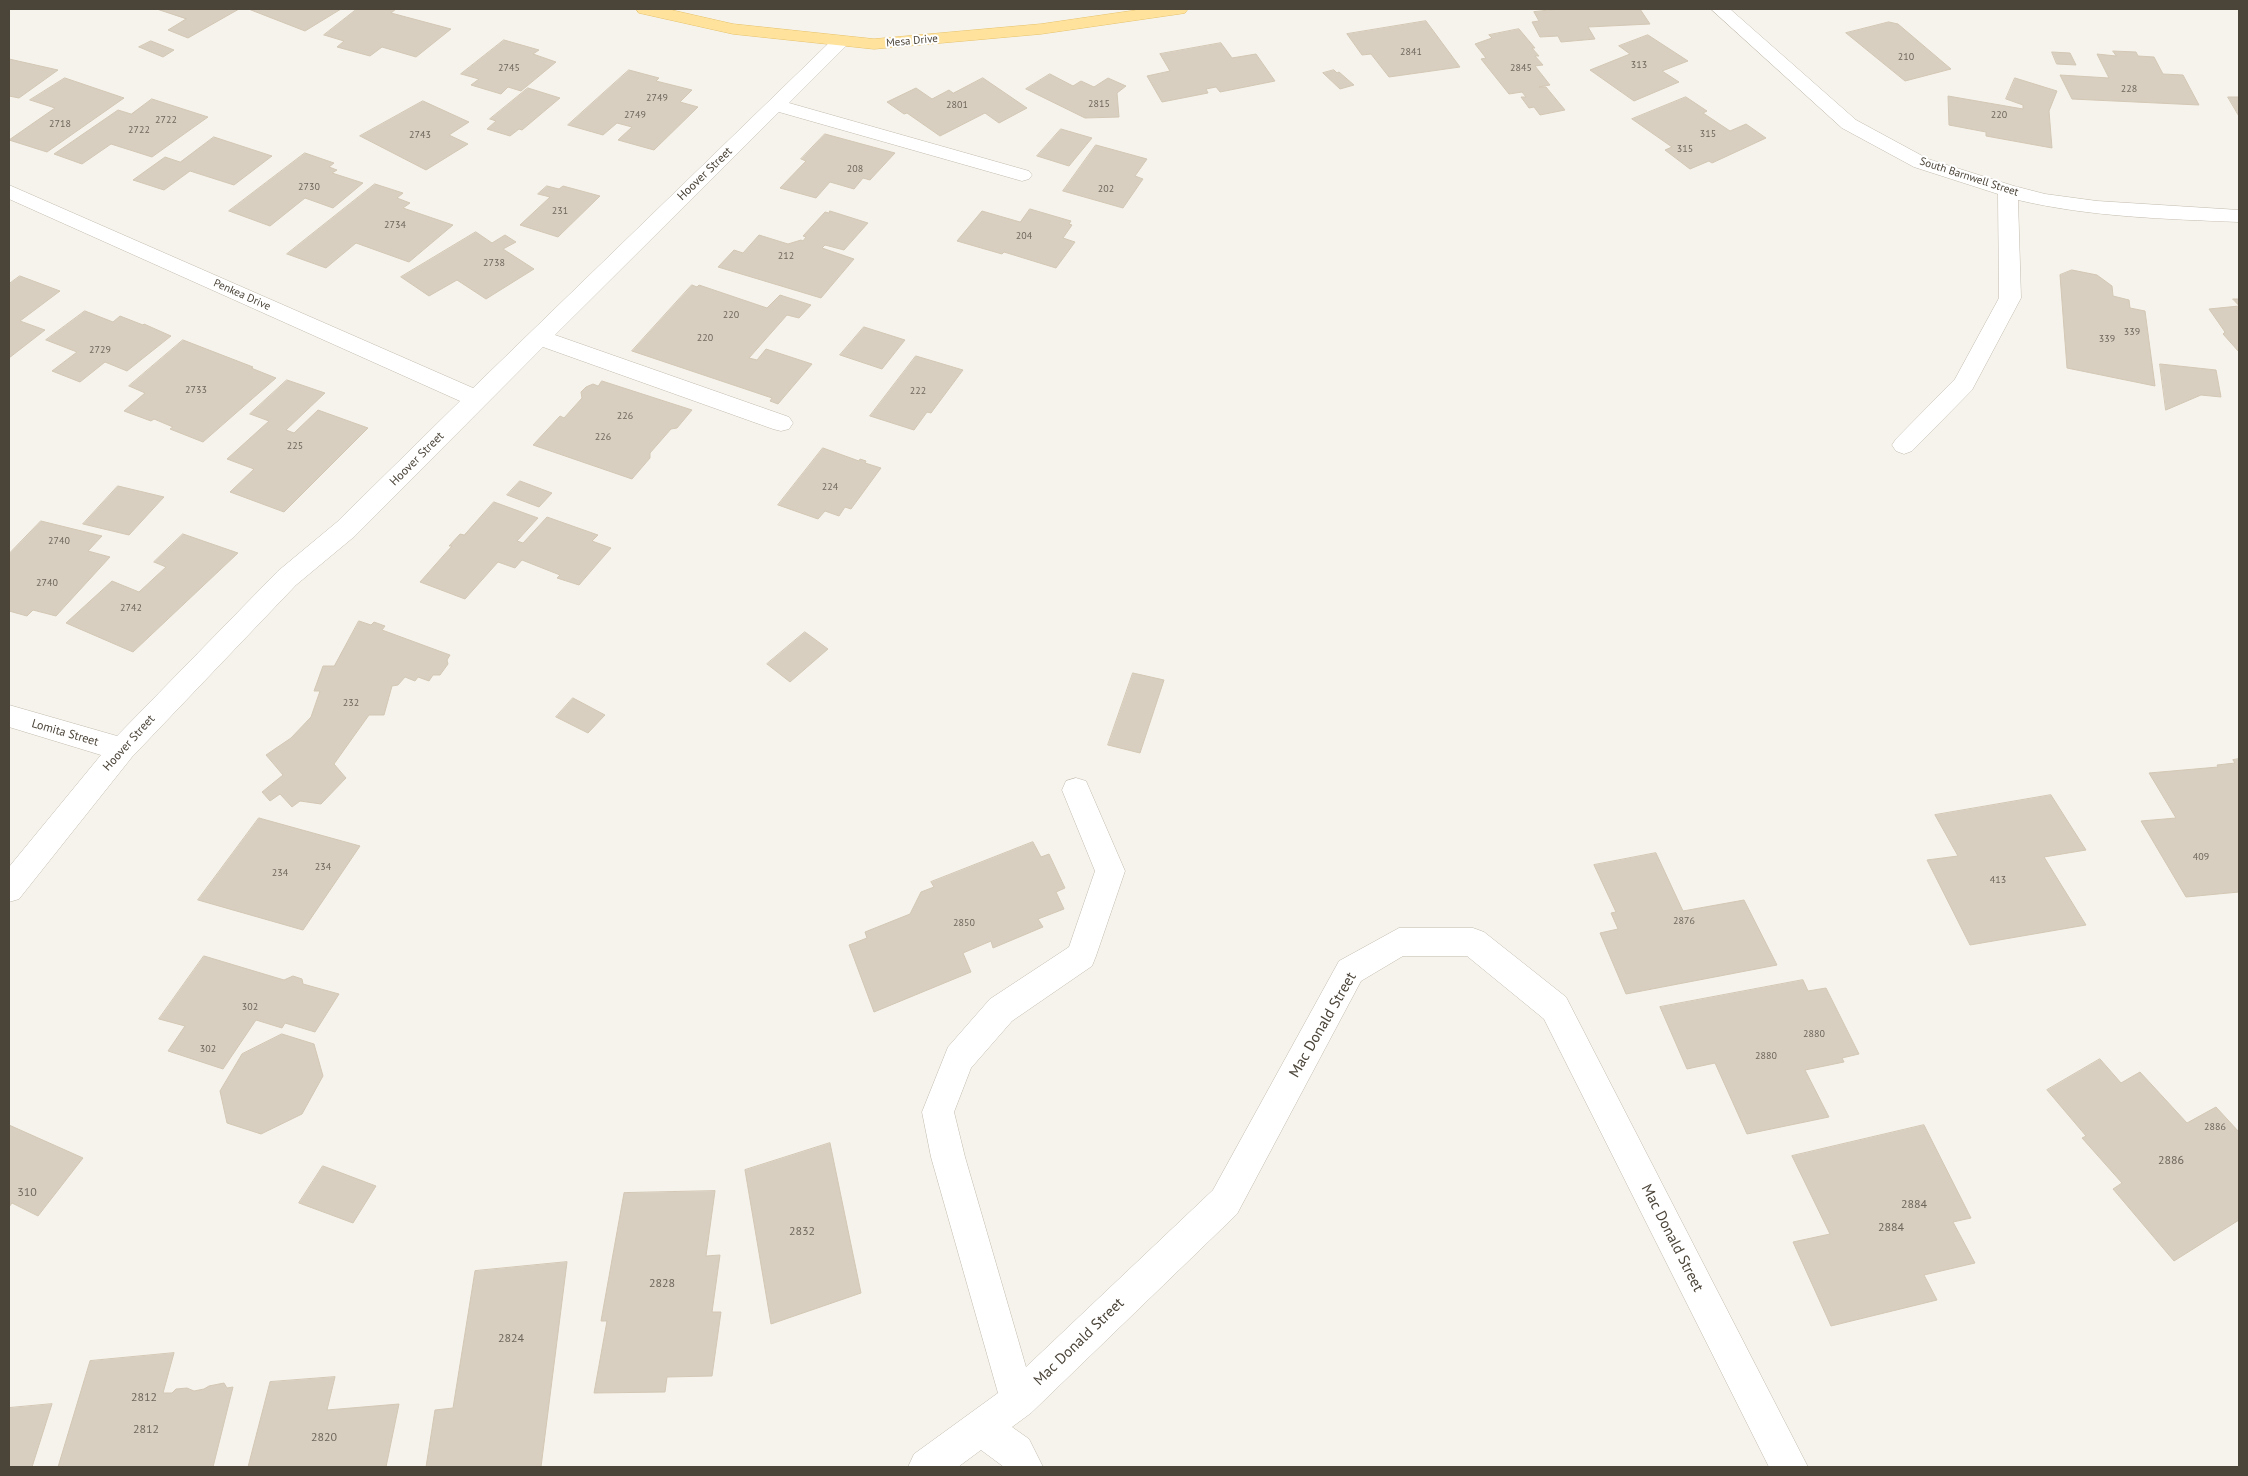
<!DOCTYPE html>
<style>
body{margin:0}
#map{position:relative;width:2248px;height:1476px;overflow:hidden;background:#f6f3ec;font-family:"PT Sans",sans-serif}
canvas{display:block}
.frame{position:absolute;inset:0;border:10px solid #4b4439;pointer-events:none}
</style>
<div id="map">
<canvas width="2248" height="1476"></canvas>
<div class="frame"></div>
</div>
<script>
const g = document.querySelector('canvas').getContext('2d');
g.lineJoin = 'round';
function fill(path, color) { g.fillStyle = color; g.fill(path, 'evenodd'); }
function strokePath(path, color, width, dash) { g.strokeStyle = color; g.lineWidth = width; g.lineCap = dash ? 'butt' : 'round'; g.setLineDash(dash || []); g.stroke(path); }
function write(font, color, halo, rows, align = 'center') {
  g.font = font + ' "PT Sans",sans-serif'; g.lineWidth = 4; g.setLineDash([]); g.textBaseline = 'middle'; g.strokeStyle = halo; g.fillStyle = color; for (const [text, x, y, turn = 0] of rows) {
    g.save(); g.translate(x, y); g.rotate((+turn || 0) * Math.PI / 180); g.textAlign = isNaN(turn) ? turn : align; if (halo) g.strokeText(text, 0, 0); g.fillText(text, 0, 0); g.restore();
  }
}
const building = new Path2D(`
 M157,9H239L188,38L168,30L186,19Z
 M252,9H341L305,31L251,10Z
 M357,9H396L391,13L451,29L416,57L382,47L370,56L337,47L344,41L324,35Z
 M1559,9H1640L1650,24L1588,27L1595,39L1561,42L1558,36L1540,37L1532,22L1539,21L1534,12Z
 M1426,21L1460,67L1389,77L1371,54L1362,55L1347,34Z
 M1889,22L1898,24L1951,69L1905,81L1846,33Z
 M1519,29L1535,48H1532L1539,56H1535L1543,65L1535,66L1550,85L1539,87H1546L1565,110L1540,115L1534,107L1529,108L1521,97H1526L1522,92L1509,94L1481,59L1486,58L1475,44L1492,38L1489,35Z
 M1648,35L1688,61L1662,71L1679,82L1634,101L1590,70L1630,54L1619,46Z
 M504,40L539,50L533,54L556,62L521,91L508,87L501,94L471,85L479,79L461,74Z
 M151,41L174,50L163,57L139,47Z
 M1221,43L1232,58L1256,54L1275,81L1220,92L1216,87L1206,89L1208,93L1162,102L1147,76L1170,71L1160,54Z
 M2113,51L2136,52L2138,56L2154,57L2163,74L2183,75L2199,105L2072,99L2060,75L2109,78L2097,54L2116,56Z
 M2052,52L2070,53L2076,65L2057,64Z
 M9,59L58,70L19,98L9,96Z
 M629,70L659,78L656,81L692,90L680,102L698,107L654,150L618,140L632,127L617,123L603,135L568,125Z
 M1334,70L1337,73L1339,72L1354,85L1340,89L1323,73Z
 M1050,74L1073,86L1081,81L1094,87L1108,78L1126,86L1117,93L1119,117L1085,118L1026,89Z
 M65,78L124,98L47,152L9,140L55,108L30,100Z
 M983,78L1027,108L999,123L985,113L940,136L907,113L904,114L887,102L916,88L932,99L949,90L953,93Z
 M2015,78L2057,91L2049,111L2052,148L1986,136V132L1949,125L1948,96L2023,109V105L2006,99Z
 M528,88L560,98L522,130L519,129L510,136L487,129L496,121L490,119Z
 M1686,97L1707,111L1703,113L1730,131L1746,124L1766,138L1712,163L1709,161L1690,169L1665,150L1672,147L1632,119Z
 M2228,97H2239V116Z
 M152,99L208,117L152,157L111,144L82,164L54,154L118,110L131,114Z
 M423,101L469,122L449,135L468,144L426,170L360,136Z
 M1061,129L1092,138L1069,166L1037,156Z
 M825,134L895,153L870,180L863,178L854,189L830,182L816,198L780,188L806,161L801,159Z
 M214,137L272,156L234,185L190,171L164,190L133,180L165,157L180,162Z
 M1096,145L1147,159L1135,176L1143,179L1123,208L1063,191Z
 M305,153L334,163L329,167L337,170L332,173L363,183L333,208L305,198L270,226L229,211Z
 M375,184L403,193L397,198L410,203L403,208L453,225L409,262L356,243L326,268L287,254Z
 M547,186L559,189L563,186L600,196L558,237L520,225L550,197L538,194Z
 M1030,209L1071,221L1069,224L1072,225L1063,238L1075,242L1056,268L1004,252L1002,254L957,241L982,211L1020,222Z
 M830,211L868,223L844,250L825,245L822,248L854,259L821,298L718,267L734,250L743,253L759,235L788,244L801,240L803,241L806,237L803,236L825,212L829,213Z
 M476,232L492,243L505,235L516,242L503,249L534,269L486,299L457,280L429,296L401,277Z
 M2072,270L2097,275L2112,286L2113,296L2129,300L2130,308L2145,311L2155,386L2067,368L2060,275Z
 M20,276L60,291L20,321L45,330L9,358V284Z
 M692,285L697,287L699,285L767,308L780,295L811,305L799,318L787,315L749,358L757,360L766,349L812,364L778,404L770,401L772,398L632,351Z
 M2233,299H2239V352L2223,334L2225,332L2209,309L2239,306Z
 M85,311L113,322L120,316L143,325L144,324L171,336L127,371L105,362L80,382L52,371L77,352L46,340Z
 M864,327L905,340L882,369L840,355Z
 M183,340L253,367L251,368L276,378L203,442L170,429L173,427L154,419L151,421L124,411L145,393L129,386Z
 M916,356L963,370L931,413L927,412L914,430L870,416Z
 M2160,364L2216,370L2221,397L2201,395L2166,410Z
 M287,380L325,393L286,430L294,433L318,410L368,428L284,512L230,492L254,469L227,459L269,421L250,414Z
 M602,381L692,410L677,428L671,429L650,453V458L632,479L533,445L560,416L564,418L582,398L581,392L586,387L593,384L598,386Z
 M823,448L859,461L860,459L866,461L865,463L881,468L851,509L845,507L839,516L825,511L818,519L778,505Z
 M520,481L552,493L539,507L507,495Z
 M118,486L164,497L129,535L83,524Z
 M494,502L538,518L517,541L523,543L547,517L598,535L592,541L611,548L579,585L557,578L560,575L522,560L515,568L498,562L465,599L420,582L452,546H449L460,534L464,535Z
 M41,521L102,536L88,551L110,557L56,616L33,610L27,616L9,611V554Z
 M183,534L238,553L133,652L66,623L112,581L139,592L166,567L154,562Z
 M359,621L371,625L374,622L385,626L382,630L450,655L447,660L448,664L440,675H433L429,681L418,677L415,681L405,677L398,685L392,686L384,715H369L334,764L346,778L321,804L300,801L292,807L280,794L270,801L262,792L283,775L266,755L291,738L311,717L320,691H314L323,666H334Z
 M805,632L828,649L790,682L767,664Z
 M1133,673L1164,680L1140,753L1108,745Z
 M573,698L605,715L588,733L556,717Z
 M2239,759V892L2186,897L2141,821L2176,818L2149,773L2218,767L2217,765L2235,763L2233,760Z
 M2051,795L2086,850L2044,857L2086,925L1970,945L1927,860L1958,856L1935,815Z
 M259,818L360,846L303,930L198,900Z
 M1033,842L1041,857L1049,854L1065,888L1056,892L1064,909L1038,919L1043,927L993,948L991,941L963,953L971,972L874,1012L849,945L867,938L865,932L910,914L921,892L934,887L931,882Z
 M1656,853L1683,911L1744,900L1777,965L1626,994L1600,933L1618,929L1611,913L1616,912L1594,865Z
 M204,956L284,980L293,976L302,979L303,984L339,994L315,1032L285,1023L282,1028L256,1020L223,1069L168,1051L185,1026L159,1019Z
 M1803,980L1808,991L1826,988L1859,1054L1842,1058L1844,1062L1805,1070L1829,1117L1747,1134L1715,1063L1687,1069L1660,1007Z
 M282,1034L314,1044L323,1076L302,1114L261,1134L227,1123L220,1091L242,1054Z
 M2100,1059L2121,1083L2140,1072L2187,1123L2216,1107L2239,1132V1220L2174,1261L2113,1189L2122,1183L2082,1138L2086,1136L2047,1090Z
 M9,1125L83,1158L38,1216L12,1203L9,1207Z
 M1924,1125L1971,1218L1953,1222L1975,1263L1924,1275L1937,1300L1831,1326L1793,1242L1830,1234L1792,1156Z
 M830,1143L861,1293L771,1324L745,1170Z
 M323,1166L376,1186L353,1223L299,1203Z
 M715,1191L706,1256L720,1255L712,1312H721L712,1376L667,1377L665,1392L594,1393L607,1321H601L624,1193Z
 M567,1262L541,1467H426L435,1410L453,1408L475,1271Z
 M174,1353L163,1393H172L176,1389L187,1388L194,1391L204,1389L209,1386L224,1383L227,1388L233,1387L213,1467H58L90,1361Z
 M335,1377L327,1410L399,1404L386,1467H248L270,1382Z
 M52,1404L32,1467H9V1408Z`);
const minor = new Path2D(`
 M1711,9H1730L1856,120L1928,159L2014,186L2045,194L2097,201L2239,210V222C2166,219 2090,217 2018,200L2021,298L1972,390L1912,451L1904,454L1896,451L1892,445L1896,439L1955,379L1999,298L1998,194L1914,167L1842,128Z
 M840,37L846,38L849,42L846,46L789,103L1029,171L1032,175L1029,179L1022,181L1015,179L779,112L555,335L789,417L793,423L789,429L781,431L773,429L543,347L355,536L296,585L132,757L19,899L9,902V867L101,755L9,727V705L117,736L278,571L337,522L460,401L9,199V185L473,388L834,38Z
 M1076,778L1086,781L1125,871L1096,956L1092,966L1012,1021L971,1068L954,1112L965,1157L1026,1367L1213,1190L1339,961L1399,928H1473L1484,932L1566,997L1808,1467H1769L1544,1019L1467,956H1403L1361,981L1237,1214L1031,1413L1012,1427L1029,1439L1043,1467H1004L981,1450L958,1467H908L914,1454L998,1393L931,1157L922,1112L948,1047L990,999L1069,947L1095,871L1062,790L1066,781Z`);
const major = new Path2D(`
 M636,9H667L733,24L874,39L1041,24L1144,9H1188L1185,13L1179,14L1041,34L874,49L733,34L639,13Z`);
const numberNames = [
 ["2841",1411,52],
 ["210",1906,57],
 ["313",1639,65],
 ["2745",509,68],
 ["2845",1521,68],
 ["228",2129,89],
 ["2749",657,98],
 ["2815",1099,104],
 ["2801",957,105],
 ["2749",635,115],
 ["220",1999,115],
 ["2722",166,120],
 ["2718",60,124],
 ["2722",139,130],
 ["315",1708,134],
 ["2743",420,135],
 ["315",1685,149],
 ["208",855,169],
 ["2730",309,187],
 ["202",1106,189],
 ["231",560,211],
 ["2734",395,225],
 ["204",1024,236],
 ["212",786,256],
 ["2738",494,263],
 ["220",731,315],
 ["339",2132,332],
 ["220",705,338],
 ["339",2107,339],
 ["2729",100,350],
 ["2733",196,390],
 ["222",918,391],
 ["226",625,416],
 ["226",603,437],
 ["225",295,446],
 ["224",830,487],
 ["2740",59,541],
 ["2740",47,583],
 ["2742",131,608],
 ["232",351,703],
 ["409",2201,857],
 ["234",323,867],
 ["234",280,873],
 ["413",1998,880],
 ["2876",1684,921],
 ["2850",964,923],
 ["302",250,1007],
 ["2880",1814,1034],
 ["302",208,1049],
 ["2880",1766,1056],
 ["2886",2215,1127]
];
const farStreetnames = [
 ["Mesa Drive",912,41,-5],
 ["South Barnwell Street",1969,177,18],
 ["Penkea Drive",242,295,24]
];
const streetNames = [
 ["Hoover Street",705,174,-44],
 ["Hoover Street",417,459,-45],
 ["Lomita Street",65,733,16],
 ["Hoover Street",129,743,-48]
];
const nearNumbernames = [
 ["2886",2171,1161],
 ["310",27,1193],
 ["2884",1914,1205],
 ["2884",1891,1228],
 ["2832",802,1232],
 ["2828",662,1284],
 ["2824",511,1339],
 ["2812",144,1398],
 ["2812",146,1430],
 ["2820",324,1438]
];
const nearStreetnames = [
 ["Mac Donald Street",1323,1025,-60],
 ["Mac Donald Street",1672,1238,63],
 ["Mac Donald Street",1079,1342,-44]
];
fill(building, '#d8cfc1');
strokePath(building, '#d3c7b4', 1);
strokePath(minor, '#c2bbae', 1);
strokePath(major, '#e6c16a', 1);
fill(minor, '#fff');
fill(major, '#ffe39c');
write('10px', '#6e675b', null, numberNames);
write('11px', '#4b4439', '#fff', farStreetnames);
write('12px', '#4b4439', '#fff', streetNames);
write('12px', '#6e675b', null, nearNumbernames);
write('15px', '#4b4439', '#fff', nearStreetnames);
</script>
